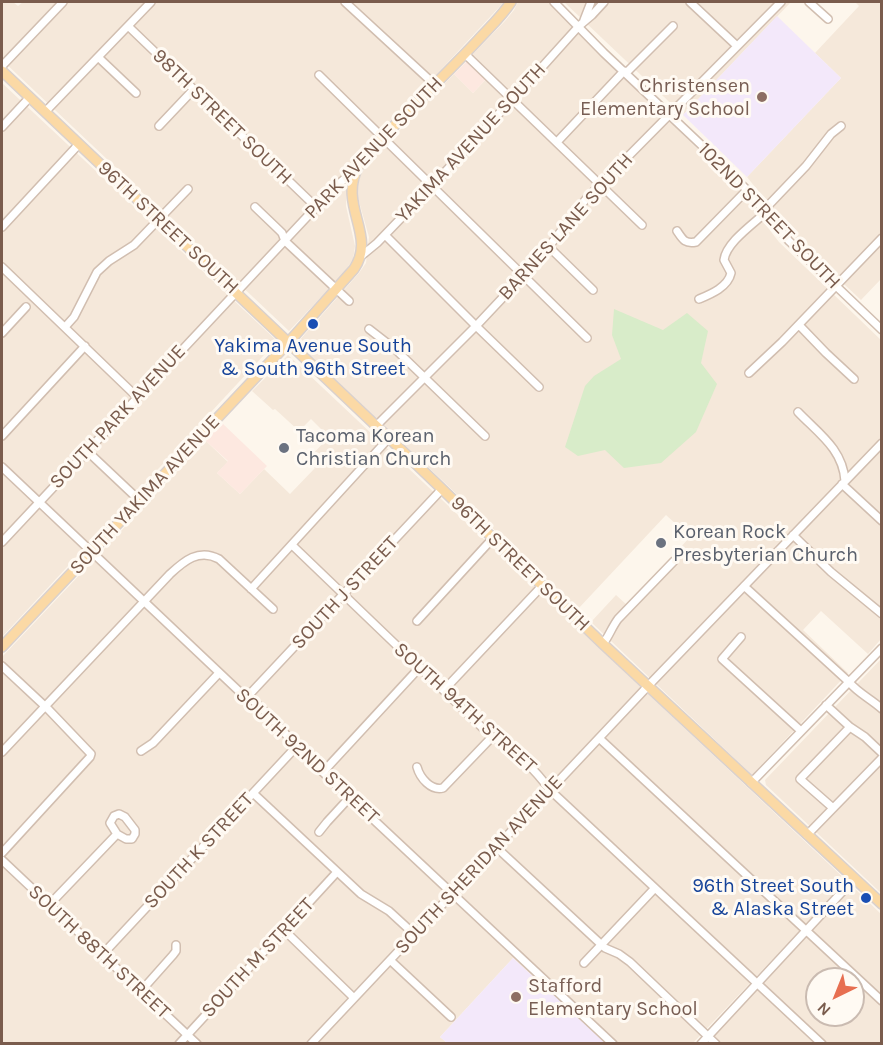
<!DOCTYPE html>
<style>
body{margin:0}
#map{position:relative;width:883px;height:1045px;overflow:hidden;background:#fdf6ec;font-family:Karla,sans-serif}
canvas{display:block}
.frame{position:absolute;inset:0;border:3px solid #7a5c4d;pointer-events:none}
.north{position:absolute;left:805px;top:967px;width:60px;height:60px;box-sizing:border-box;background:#fffaf3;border:2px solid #cabbb1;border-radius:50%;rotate:223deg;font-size:16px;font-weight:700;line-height:24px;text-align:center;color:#7a5c4d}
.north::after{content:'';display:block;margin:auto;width:21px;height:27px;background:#e76f51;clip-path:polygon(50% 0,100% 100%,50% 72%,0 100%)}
</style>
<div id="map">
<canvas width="883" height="1045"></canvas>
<div class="frame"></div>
<div class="north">N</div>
</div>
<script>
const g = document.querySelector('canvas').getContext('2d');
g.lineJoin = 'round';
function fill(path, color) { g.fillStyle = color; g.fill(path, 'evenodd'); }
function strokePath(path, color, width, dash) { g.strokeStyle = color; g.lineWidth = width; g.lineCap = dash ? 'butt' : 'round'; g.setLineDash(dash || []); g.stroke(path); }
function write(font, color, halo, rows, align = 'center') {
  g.font = font + ' Karla,sans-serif'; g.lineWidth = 6; g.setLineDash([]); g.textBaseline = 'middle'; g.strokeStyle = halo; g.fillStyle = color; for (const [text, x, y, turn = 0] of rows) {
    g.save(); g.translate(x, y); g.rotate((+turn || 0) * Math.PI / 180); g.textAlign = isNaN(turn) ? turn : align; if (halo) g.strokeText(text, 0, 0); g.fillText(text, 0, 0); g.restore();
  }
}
const residential = new Path2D(`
 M2,2H13L18,6L23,2H504L356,161L347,184L346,206L355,246L353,260L342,275L289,331L2,60Z
 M518,2H549L737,188L779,242L881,340V639L868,654L821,611L803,630L848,673L752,775L591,622L616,595L627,605L690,537L666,515L578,609L297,343L359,273L366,263L369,237L356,191L361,174L369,162L454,74L473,93L491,74L472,55L505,21L514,10Z
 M564,2H791L683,115Z
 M855,2H881V279L861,300L798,241L747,177L841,78L815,53L859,6Z
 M2,83L277,341L2,637Z
 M288,355L847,881L693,1043H605L513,958L440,1037L447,1043H2V657L206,441L228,462L217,473L240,494L264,469L290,494L315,468L307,460L329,437L311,419L299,431L275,409L273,410L252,391Z
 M881,659V893L766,785L765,780Z
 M853,887L881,914V1043L706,1044ZM817,979H853V1015H817Z`);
const commercial = new Path2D(`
 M468,60L487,78L473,93L454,74Z
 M222,423L267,466L240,494L217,473L228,461L206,441Z`);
const education = new Path2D(`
 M777,16L841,78L747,177L683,115Z
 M513,958L605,1043H447L440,1037Z`);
const green = new Path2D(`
 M614,309L663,330L687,313L708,331L701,363L717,384L696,432L661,463L624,468L605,450L578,456L565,447L585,386L594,376L621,359L612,335Z`);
const minor = new Path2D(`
 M345,2L434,84
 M554,2L604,53L714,157L747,190L789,241L882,330
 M690,2L737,46
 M809,2L828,19
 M584,20L591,2
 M128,26L316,207
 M465,54L642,225
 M98,57L136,93
 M2,66L63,2
 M626,73L673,26
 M319,75L587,338
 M45,112L151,2
 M159,126L194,89
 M2,127L30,97
 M557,142L624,71
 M255,207L279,230L282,233L285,241L349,301
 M763,211L806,166L831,134L841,126
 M2,227L79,144
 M677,231C683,240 685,244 696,242L747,190
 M385,235L476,326L539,387
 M549,247L593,290
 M360,257L377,243L432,186L543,66L579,26L592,15L604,2
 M2,267L137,397
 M699,299C711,294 728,287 731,273L724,260C726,243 752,225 765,213
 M799,325L826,353L854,379
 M65,327L74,317L97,272L109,261L134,245L188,189
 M369,329L396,350L485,436
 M2,333L26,307
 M749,373L782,342L882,238
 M798,412C818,433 843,449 845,481
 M376,426L476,326L524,275L547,249L586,199L781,2
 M2,436L85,346
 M86,450L139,500
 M2,467L243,695C256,698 287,735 296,747L613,1044
 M842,484L882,521
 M793,535L831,572L882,614
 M2,542L334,188L349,175L356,173
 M292,545L492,737C512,746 537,772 550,790L822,1044
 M744,586L849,682C858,693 871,699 882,709
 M251,589L389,438
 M417,621L493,538
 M741,637L722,659L801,731
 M603,644C609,636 612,627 618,619L674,561
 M2,666L48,709L91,754L90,757L2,853
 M444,690L542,586
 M248,696L442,489
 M826,705L850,727L865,737L882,753
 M599,738L882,1001
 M141,751L153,743L219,673
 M2,752L170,574C184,561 199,548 219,559L273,609
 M417,767C420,778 431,791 443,788L492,737
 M323,772L420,667
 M751,783L882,648
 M253,793L361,894L389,911L414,934
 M833,808L800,779L850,727
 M319,832L327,822L350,797
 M807,835L882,758
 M496,847L605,948L619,954L630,962L716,1044
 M2,860L197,1044
 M49,905L117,834L126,839H132L135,834V830L125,817L119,814L114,816L110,823L117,834
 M284,930L354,998
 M102,955L296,747
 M390,960L451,1017
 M584,963L655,888
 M555,990L564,980
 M141,991L173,955L176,951V945
 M179,1044L337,872
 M311,1044L648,686L882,443
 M701,1044L854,879`);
const major = new Path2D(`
 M2,71L389,438L603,644L882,904
 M2,647L288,343L354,269C377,235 338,206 358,167C367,151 382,138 394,126C422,97 451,69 478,40C489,28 502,16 511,2`);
const markers = [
 [762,97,6,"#8d6e63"],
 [313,324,6,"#1a4fb4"],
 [284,448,6,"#6b7280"],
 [661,543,6,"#6b7280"],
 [866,898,6,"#1a4fb4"],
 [516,997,6,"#8d6e63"]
];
const educationNames = [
 ["Christensen",750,86],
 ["Elementary School",750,109],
 ["Stafford",528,986,"left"],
 ["Elementary School",528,1009,"left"]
];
const streetNames = [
 ["98TH STREET SOUTH",222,117,44],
 ["YAKIMA AVENUE SOUTH",471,143,-47],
 ["PARK AVENUE SOUTH",374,148,-46],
 ["102ND STREET SOUTH",769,216,46],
 ["BARNES LANE SOUTH",566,227,-48],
 ["96TH STREET SOUTH",168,228,43],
 ["SOUTH PARK AVENUE",118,417,-47],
 ["SOUTH YAKIMA AVENUE",145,495,-47],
 ["96TH STREET SOUTH",520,564,44],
 ["SOUTH J STREET",345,593,-47],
 ["SOUTH 94TH STREET",465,708,42],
 ["SOUTH 92ND STREET",307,756,43],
 ["SOUTH K STREET",199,851,-47],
 ["SOUTH SHERIDAN AVENUE",479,865,-47],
 ["SOUTH 88TH STREET",99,952,43],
 ["SOUTH M STREET",258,958,-47]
];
const transitNames = [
 ["Yakima Avenue South",313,346],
 ["& South 96th Street",313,369],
 ["96th Street South",854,886,"right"],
 ["& Alaska Street",854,909,"right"]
];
const worshipNames = [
 ["Tacoma Korean",296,436],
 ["Christian Church",296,459],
 ["Korean Rock",673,532],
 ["Presbyterian Church",673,555]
];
fill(residential, '#f5e8da');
fill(commercial, '#fde8e0');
fill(education, '#f3e8fa');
fill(green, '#d8ecc9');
strokePath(minor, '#d1beb0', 10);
strokePath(major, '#dad1cd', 12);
strokePath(minor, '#fff', 7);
strokePath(major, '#fbd9a5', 9);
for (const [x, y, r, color] of markers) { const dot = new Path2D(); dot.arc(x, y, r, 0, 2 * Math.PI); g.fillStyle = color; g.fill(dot); strokePath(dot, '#fffaf3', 2); }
write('20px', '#785e54', '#fffaf3', educationNames, 'right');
write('20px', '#7a5c4d', '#fffaf3', streetNames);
write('20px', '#164399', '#fffaf3', transitNames);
write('20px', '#5b616d', '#fffaf3', worshipNames, 'left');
</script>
